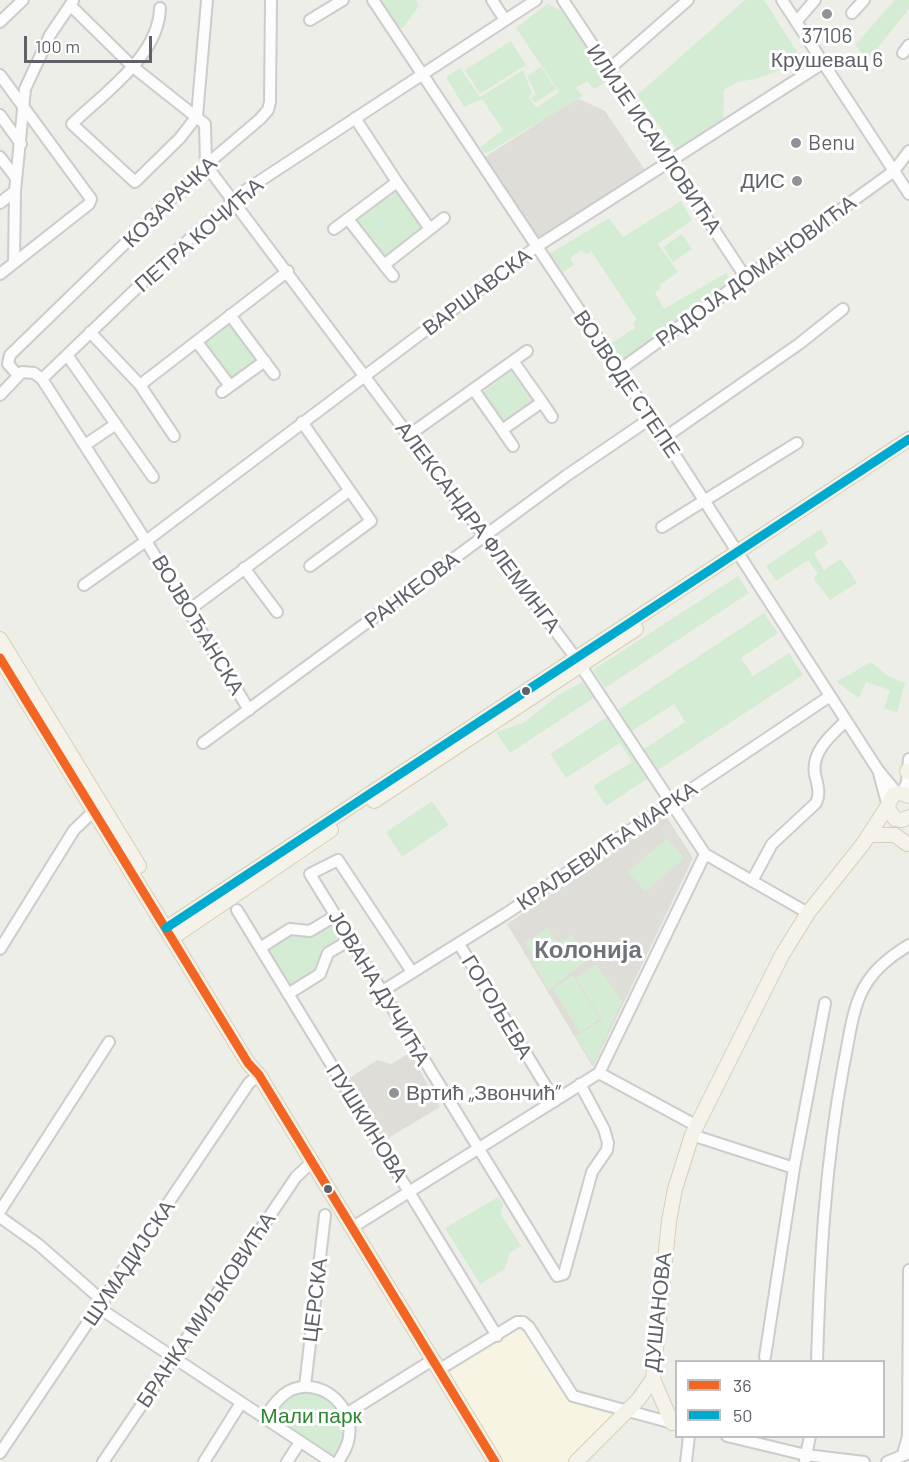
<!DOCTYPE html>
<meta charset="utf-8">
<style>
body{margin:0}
#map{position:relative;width:909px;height:1462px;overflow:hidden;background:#eeeee9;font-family:Barlow,sans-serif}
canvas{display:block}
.legend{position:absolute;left:675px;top:1360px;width:210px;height:78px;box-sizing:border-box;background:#fff;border:2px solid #bfc0c3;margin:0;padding:8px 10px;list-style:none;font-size:18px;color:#5e6268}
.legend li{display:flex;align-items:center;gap:12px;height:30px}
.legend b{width:30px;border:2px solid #bfc0c3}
.scale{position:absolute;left:24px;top:36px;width:128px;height:27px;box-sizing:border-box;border:3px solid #5e6268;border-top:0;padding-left:8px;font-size:18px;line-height:21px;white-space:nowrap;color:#5e6268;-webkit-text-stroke:4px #fff;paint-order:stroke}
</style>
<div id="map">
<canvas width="909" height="1462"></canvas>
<ul class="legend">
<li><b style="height:8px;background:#f26522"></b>36</li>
<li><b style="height:8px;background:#00a9ce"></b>50</li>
</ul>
<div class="scale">100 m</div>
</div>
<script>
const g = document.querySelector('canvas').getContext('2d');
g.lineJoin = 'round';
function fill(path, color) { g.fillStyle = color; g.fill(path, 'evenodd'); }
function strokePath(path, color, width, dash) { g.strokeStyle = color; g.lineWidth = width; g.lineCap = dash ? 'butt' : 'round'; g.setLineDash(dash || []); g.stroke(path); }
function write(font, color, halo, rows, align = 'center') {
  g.font = font + ' Barlow,sans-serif'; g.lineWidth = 6; g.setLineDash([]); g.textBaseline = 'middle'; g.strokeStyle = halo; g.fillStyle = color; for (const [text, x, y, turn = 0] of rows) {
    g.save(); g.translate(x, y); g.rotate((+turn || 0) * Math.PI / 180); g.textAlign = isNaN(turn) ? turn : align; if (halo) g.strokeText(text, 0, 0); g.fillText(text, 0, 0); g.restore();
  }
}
const commercial = new Path2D(`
 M524,1316L575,1394L630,1406L573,1462H501L444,1365Z`);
const education = new Path2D(`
 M577,98L605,111L645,170L539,240L485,157Z
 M666,816L693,858L593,1067L507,924Z
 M410,1053L440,1107L385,1140L348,1079L377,1060L391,1064Z`);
const green = new Path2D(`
 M382,0H416L419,6L403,28L394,26L380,2Z
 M745,0H764L803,61L756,79L737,82L724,90L723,122L678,152L637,95Z
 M895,0H909V9L868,60L855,45Z
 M547,4L561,10L609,80L594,89L587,81L576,88L583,96L485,154L480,147L503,130L482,99L464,107L446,77L460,68L480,97L523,70L532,93L529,97L536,108L559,92L516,28Z
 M511,41L526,65L480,94L465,70Z
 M541,67L556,89L535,103L531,98L536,95L527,76Z
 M391,191H398L422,224V228L386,257L382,256L357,225V217Z
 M681,201L692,220L658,244L678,272L660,285L661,288L655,293L664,309L726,273L733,283L668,326L624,361L610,344L635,328L633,322L637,320L591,251L587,255L582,250L570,258L574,265L563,272L549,254L609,218L623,237Z
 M682,234L692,249L673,262L663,247Z
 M231,321L259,360L230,381L202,342Z
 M514,369L534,399V403L506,424L502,423L482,393Z
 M821,529L828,544L814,553L824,570L841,559L857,583L830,600L813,578L818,574L808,560L776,581L766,566Z
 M738,576L749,593L605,688L593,670Z
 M764,613L778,633L741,658L753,676L789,653L803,675L658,770L644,749L685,722L674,704L632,731L618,710Z
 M871,662L888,676L905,683L897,713L884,708L890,690L866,682L859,698L836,682Z
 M582,682L595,697L510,753L496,732L525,722L558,695Z
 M607,717L647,779L606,806L593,786L632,762L620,743L566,778L550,754Z
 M432,801L449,825L402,857L386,832Z
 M667,838L684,858L645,892L628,872Z
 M335,916L350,940L328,953L320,974L288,994L260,948L290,929L310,931Z
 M548,928L557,942L534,957L525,943Z
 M572,935L588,959L549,990L531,960Z
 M596,965L622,1001L593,1065L576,1036L602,1020L576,978Z
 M573,976L600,1019L580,1032L553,989Z
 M498,1197L503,1204L501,1214L521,1246L510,1253L504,1270L480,1284L445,1228Z
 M303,1389C311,1392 323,1394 330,1399C348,1414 352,1443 331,1456L272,1418C277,1404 289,1396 303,1389Z`);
const minor = new Path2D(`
 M373,0L651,418L878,770L897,793
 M492,0L505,20
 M563,0L746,278
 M782,0L909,194
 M70,5L132,66L205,124L206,165L575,657L705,854L808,913
 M160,8C159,56 104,93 72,124L135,182L180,138L197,116L207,0
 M852,13L864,0
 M310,20L343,0
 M0,22L23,0
 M796,22L815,0
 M903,53L909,45
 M608,70L688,0
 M0,75L91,199L89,204L0,274
 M0,115L21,144
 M0,157L16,178
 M0,203L15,191
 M348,219L384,265L430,229L397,182
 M334,229L397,182L355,118
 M430,229L444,218
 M14,263L15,191L25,89L50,35L73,1
 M384,265L393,276
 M230,315L274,374
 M90,332L140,385L174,436
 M197,342L230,386
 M67,355L153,477
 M618,371L894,171L909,151
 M18,375L8,364L10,355L206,165L260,119L268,110L270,102L271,0
 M42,379L168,258L246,190L536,0
 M140,385L288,271
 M474,390L502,430L542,402L513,361
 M222,392L265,361
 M0,395L22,372L34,373L42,379L146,541L249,710
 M542,402L552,417
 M302,422L371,521L310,566
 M502,430L513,446
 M409,435L527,351
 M664,438L799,344L843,309
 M85,445L116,424
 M662,527L797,443
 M244,568L277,612
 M84,585L146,541L536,247L823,63
 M189,610L349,491
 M203,743L566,476L651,418
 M879,773L887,803
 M902,793L907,782L909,759
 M752,881L772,844L816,803C821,792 817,785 815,774C811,752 831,735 846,721
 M237,910L497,1336
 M459,944L555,1101
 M260,948L290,929L310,931L335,916
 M0,949L74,830L98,807
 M412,972L338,860L310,874L557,1276L564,1274L592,1172L607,1150L608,1143L604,1129L580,1084
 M381,992L507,913L830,696
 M288,994L320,974L328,953L350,940
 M599,1073L697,1126
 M692,1135L794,1168
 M0,1211L109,1042
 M0,1217L39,1245L104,1302
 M353,1227L599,1073L705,854
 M99,1308L331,1462
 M765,1357L794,1168L825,1003
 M817,1362C820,1259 825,1164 844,1063C850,1036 852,1004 868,981C878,966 894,954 909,945
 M440,1369L517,1322H523L529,1327L573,1396L676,1424
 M305,1386L325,1215
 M346,1414L434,1359
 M264,1418C271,1409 278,1397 289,1391C319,1376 354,1404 349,1437C348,1446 343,1454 338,1462
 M727,1436L806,1455L864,1462
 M0,1453L249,1083L259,1075
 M903,1454L908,1436L909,1270
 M805,1460L810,1436
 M103,1462L296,1177L313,1161
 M204,1462L241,1403
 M287,1462L300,1442
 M686,1462L689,1436
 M887,1462L909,1453`);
const major = new Path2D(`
 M0,639L139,866
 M0,658L248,1063L259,1075L495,1462
 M907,771L909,773
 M909,796L900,793L893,795L887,807L895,819L902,820L909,817
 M374,801L636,629
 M874,835H895L907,844
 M166,928L909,439
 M172,938L331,830
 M653,1379L672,1423
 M576,1462L638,1400L653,1379L669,1221L675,1189L692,1135L782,955L808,913L863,844L887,807`);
const bus1 = new Path2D(`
 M0,658L248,1063L259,1075L495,1462`);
const bus2 = new Path2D(`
 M166,928L909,439`);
const markers = [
 [827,14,6,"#909395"],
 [796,143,6,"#909395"],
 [797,181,6,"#909395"],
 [526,691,5,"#5e6268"],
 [394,1093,6,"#909395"],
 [328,1189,5,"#5e6268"]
];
const poiNames = [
 ["37106",827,36,"center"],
 ["Крушевац 6",827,60,"center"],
 ["Benu",808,143],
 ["ДИС",785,181,"right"],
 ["Вртић „Звончић”",406,1093]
];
const streetNames = [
 ["ИЛИЈЕ ИСАИЛОВИЋА",654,139,56],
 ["КОЗАРАЧКА",170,202,-44],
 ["ПЕТРА КОЧИЋА",199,235,-41],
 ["РАДОЈА ДОМАНОВИЋА",756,271,-36],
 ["ВАРШАВСКА",477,292,-37],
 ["ВОЈВОДЕ СТЕПЕ",627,384,56],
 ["АЛЕКСАНДРА ФЛЕМИНГА",478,527,53],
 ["РАНКЕОВА",412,590,-37],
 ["ВОЈВОЂАНСКА",198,625,59],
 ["КРАЉЕВИЋА МАРКА",607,846,-34],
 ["ЈОВАНА ДУЧИЋА",379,988,59],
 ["ГОГОЉЕВА",497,1007,59],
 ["ПУШКИНОВА",367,1123,58],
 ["ШУМАДИЈСКА",129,1263,-56],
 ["ЦЕРСКА",315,1300,-83],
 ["БРАНКА МИЉКОВИЋА",206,1310,-56],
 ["ДУШАНОВА",658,1312,-84]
];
const parkNames = [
 ["Мали парк",311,1416]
];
const quarterNames = [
 ["Колонија",588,950]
];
fill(commercial, '#f7f4e3');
fill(education, '#dfddd7');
fill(green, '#d5ecd4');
strokePath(minor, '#cbcccb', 14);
strokePath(major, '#d8d0b5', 16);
strokePath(minor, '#fcfcfc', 10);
strokePath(major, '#f4f2e9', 14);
strokePath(bus1, '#f26522', 9);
strokePath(bus2, '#00a9ce', 9);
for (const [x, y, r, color] of markers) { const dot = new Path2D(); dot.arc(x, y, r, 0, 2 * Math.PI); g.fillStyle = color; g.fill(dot); strokePath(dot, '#fff', 2); }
write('21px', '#5e6268', '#fff', poiNames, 'left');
write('21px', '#5e6268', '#fff', streetNames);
write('21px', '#2e8734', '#fff', parkNames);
write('bold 24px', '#6f747a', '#fff', quarterNames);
</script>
